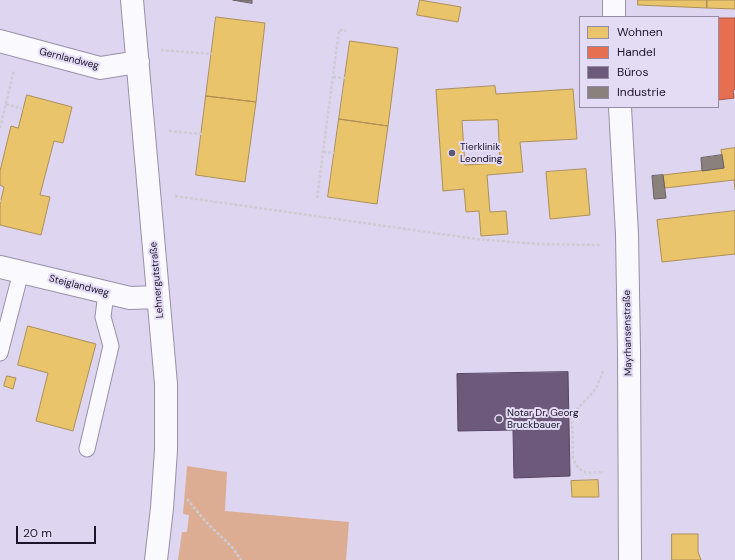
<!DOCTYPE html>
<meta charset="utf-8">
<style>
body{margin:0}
#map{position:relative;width:735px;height:560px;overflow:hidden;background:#ded5f1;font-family:"DM Sans",sans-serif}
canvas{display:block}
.legend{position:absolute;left:579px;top:16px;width:140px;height:92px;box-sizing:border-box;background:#e4dcf5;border:1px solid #948ca4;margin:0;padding:5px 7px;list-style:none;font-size:12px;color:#1c142a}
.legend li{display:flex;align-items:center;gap:8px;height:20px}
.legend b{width:20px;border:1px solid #948ca4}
.scale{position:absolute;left:16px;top:526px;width:80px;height:18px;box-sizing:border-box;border:2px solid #1c142a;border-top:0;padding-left:5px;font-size:12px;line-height:14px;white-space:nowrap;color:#1c142a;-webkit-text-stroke:3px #e4dcf5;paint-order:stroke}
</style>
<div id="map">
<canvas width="735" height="560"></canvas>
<ul class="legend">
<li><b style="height:11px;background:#e9c46a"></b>Wohnen</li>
<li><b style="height:11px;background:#e76f51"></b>Handel</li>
<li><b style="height:11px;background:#6d597a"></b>Büros</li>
<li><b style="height:11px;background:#8a817c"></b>Industrie</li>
</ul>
<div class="scale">20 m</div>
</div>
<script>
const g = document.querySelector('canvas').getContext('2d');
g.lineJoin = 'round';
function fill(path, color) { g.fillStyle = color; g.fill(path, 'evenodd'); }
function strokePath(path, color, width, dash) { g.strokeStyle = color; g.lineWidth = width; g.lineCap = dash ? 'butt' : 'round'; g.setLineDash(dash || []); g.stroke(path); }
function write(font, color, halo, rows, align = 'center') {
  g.font = font + ' "DM Sans",sans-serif'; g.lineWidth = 4; g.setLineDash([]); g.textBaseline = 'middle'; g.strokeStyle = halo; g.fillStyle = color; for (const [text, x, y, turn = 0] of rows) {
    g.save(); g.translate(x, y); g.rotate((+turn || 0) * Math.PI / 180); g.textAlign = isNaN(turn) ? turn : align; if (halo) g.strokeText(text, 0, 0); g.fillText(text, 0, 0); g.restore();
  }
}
const green = new Path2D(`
 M187,466L227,472L225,511L349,522L346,560H178L182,532H187L189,515L183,514Z`);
const homes = new Path2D(`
 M420,0L461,7L458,22L417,15Z
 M638,0H707V8L638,5Z
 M707,0H735V9L707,8Z
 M216,17L265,23L256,102L206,96Z
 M350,41L398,48L388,126L339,119Z
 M495,86L496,94L573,89L577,139L520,142L523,172L487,175L490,212L506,211L508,234L481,236L479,211L466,212L464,189L443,191L436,90ZM498,120L500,163L465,165L462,121Z
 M27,95L72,107L63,143L54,141L40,195L50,197L41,235L0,225V204L4,187L0,185V171L11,126L18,128Z
 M206,96L256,102L245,182L196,175Z
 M339,119L388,126L377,204L328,197Z
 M735,148V190L734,180L665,188L663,175L724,168L721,150Z
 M586,169L590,215L550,219L546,172Z
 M735,211V254L662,262L657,220Z
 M28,326L96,344L73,431L36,421L48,373L18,365Z
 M7,376L16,378L13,389L4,386Z
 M598,480L599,497H572L571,481Z
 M672,534H698V552L701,560H672Z`);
const shops = new Path2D(`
 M718,18H735V89L733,90L734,98L718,100Z`);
const offices = new Path2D(`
 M568,372L570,476L514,478L513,430L458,431L457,374Z`);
const industry = new Path2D(`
 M233,0H252V3Z
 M722,155L724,168L702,171L701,158Z
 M663,175L666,198L654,199L652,176Z`);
const path = new Path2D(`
 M161,50L212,54
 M333,77L345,78
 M6,104L23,109
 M0,128L14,70
 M169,131L202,134
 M323,152L334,153
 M175,196L476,239L538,244L602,245
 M317,198L339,30L346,31
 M0,201H1
 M603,371L596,389L578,408L572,418L573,457L576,465L580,469L586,473L604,472
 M187,499L207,523L233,548L241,560`);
const lane = new Path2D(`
 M0,353L21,272
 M87,449L111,346L103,317L106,293`);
const street = new Path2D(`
 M132,0L166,384V450L162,508L156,560
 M614,0V17
 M0,41L100,68L138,62
 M620,107L627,234L629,350L630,560
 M0,267L130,298L158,297`);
const markers = [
 [452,153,4,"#605870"],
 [499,419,4,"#605870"]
];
const streetNames = [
 ["Gernlandweg",69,59,14],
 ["Lehnergutstraße",157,280,-95],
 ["Steiglandweg",79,286,14],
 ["Mayrhansenstraße",628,333,-91]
];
const poiNames = [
 ["Tierklinik",460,147],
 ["Leonding",460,159],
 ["Notar Dr. Georg",507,413],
 ["Bruckbauer",507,425]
];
fill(green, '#ddad93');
fill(homes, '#e9c46a');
strokePath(homes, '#ac8f57', 1);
fill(shops, '#e76f51');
strokePath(shops, '#aa5445', 1);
fill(offices, '#6d597a');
strokePath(offices, '#554462', 1);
fill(industry, '#8a817c');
strokePath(industry, '#696063', 1);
strokePath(lane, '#9890a7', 17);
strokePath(street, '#9890a7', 24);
strokePath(path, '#ceccd3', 2.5, [3, 2]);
strokePath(lane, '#faf9fd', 15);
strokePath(street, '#faf9fd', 22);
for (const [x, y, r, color] of markers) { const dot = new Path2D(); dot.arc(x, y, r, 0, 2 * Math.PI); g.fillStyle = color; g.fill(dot); strokePath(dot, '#e4dcf5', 1.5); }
write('10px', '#1c142a', '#e4dcf5', streetNames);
write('10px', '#1c142a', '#e4dcf5', poiNames, 'left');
</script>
